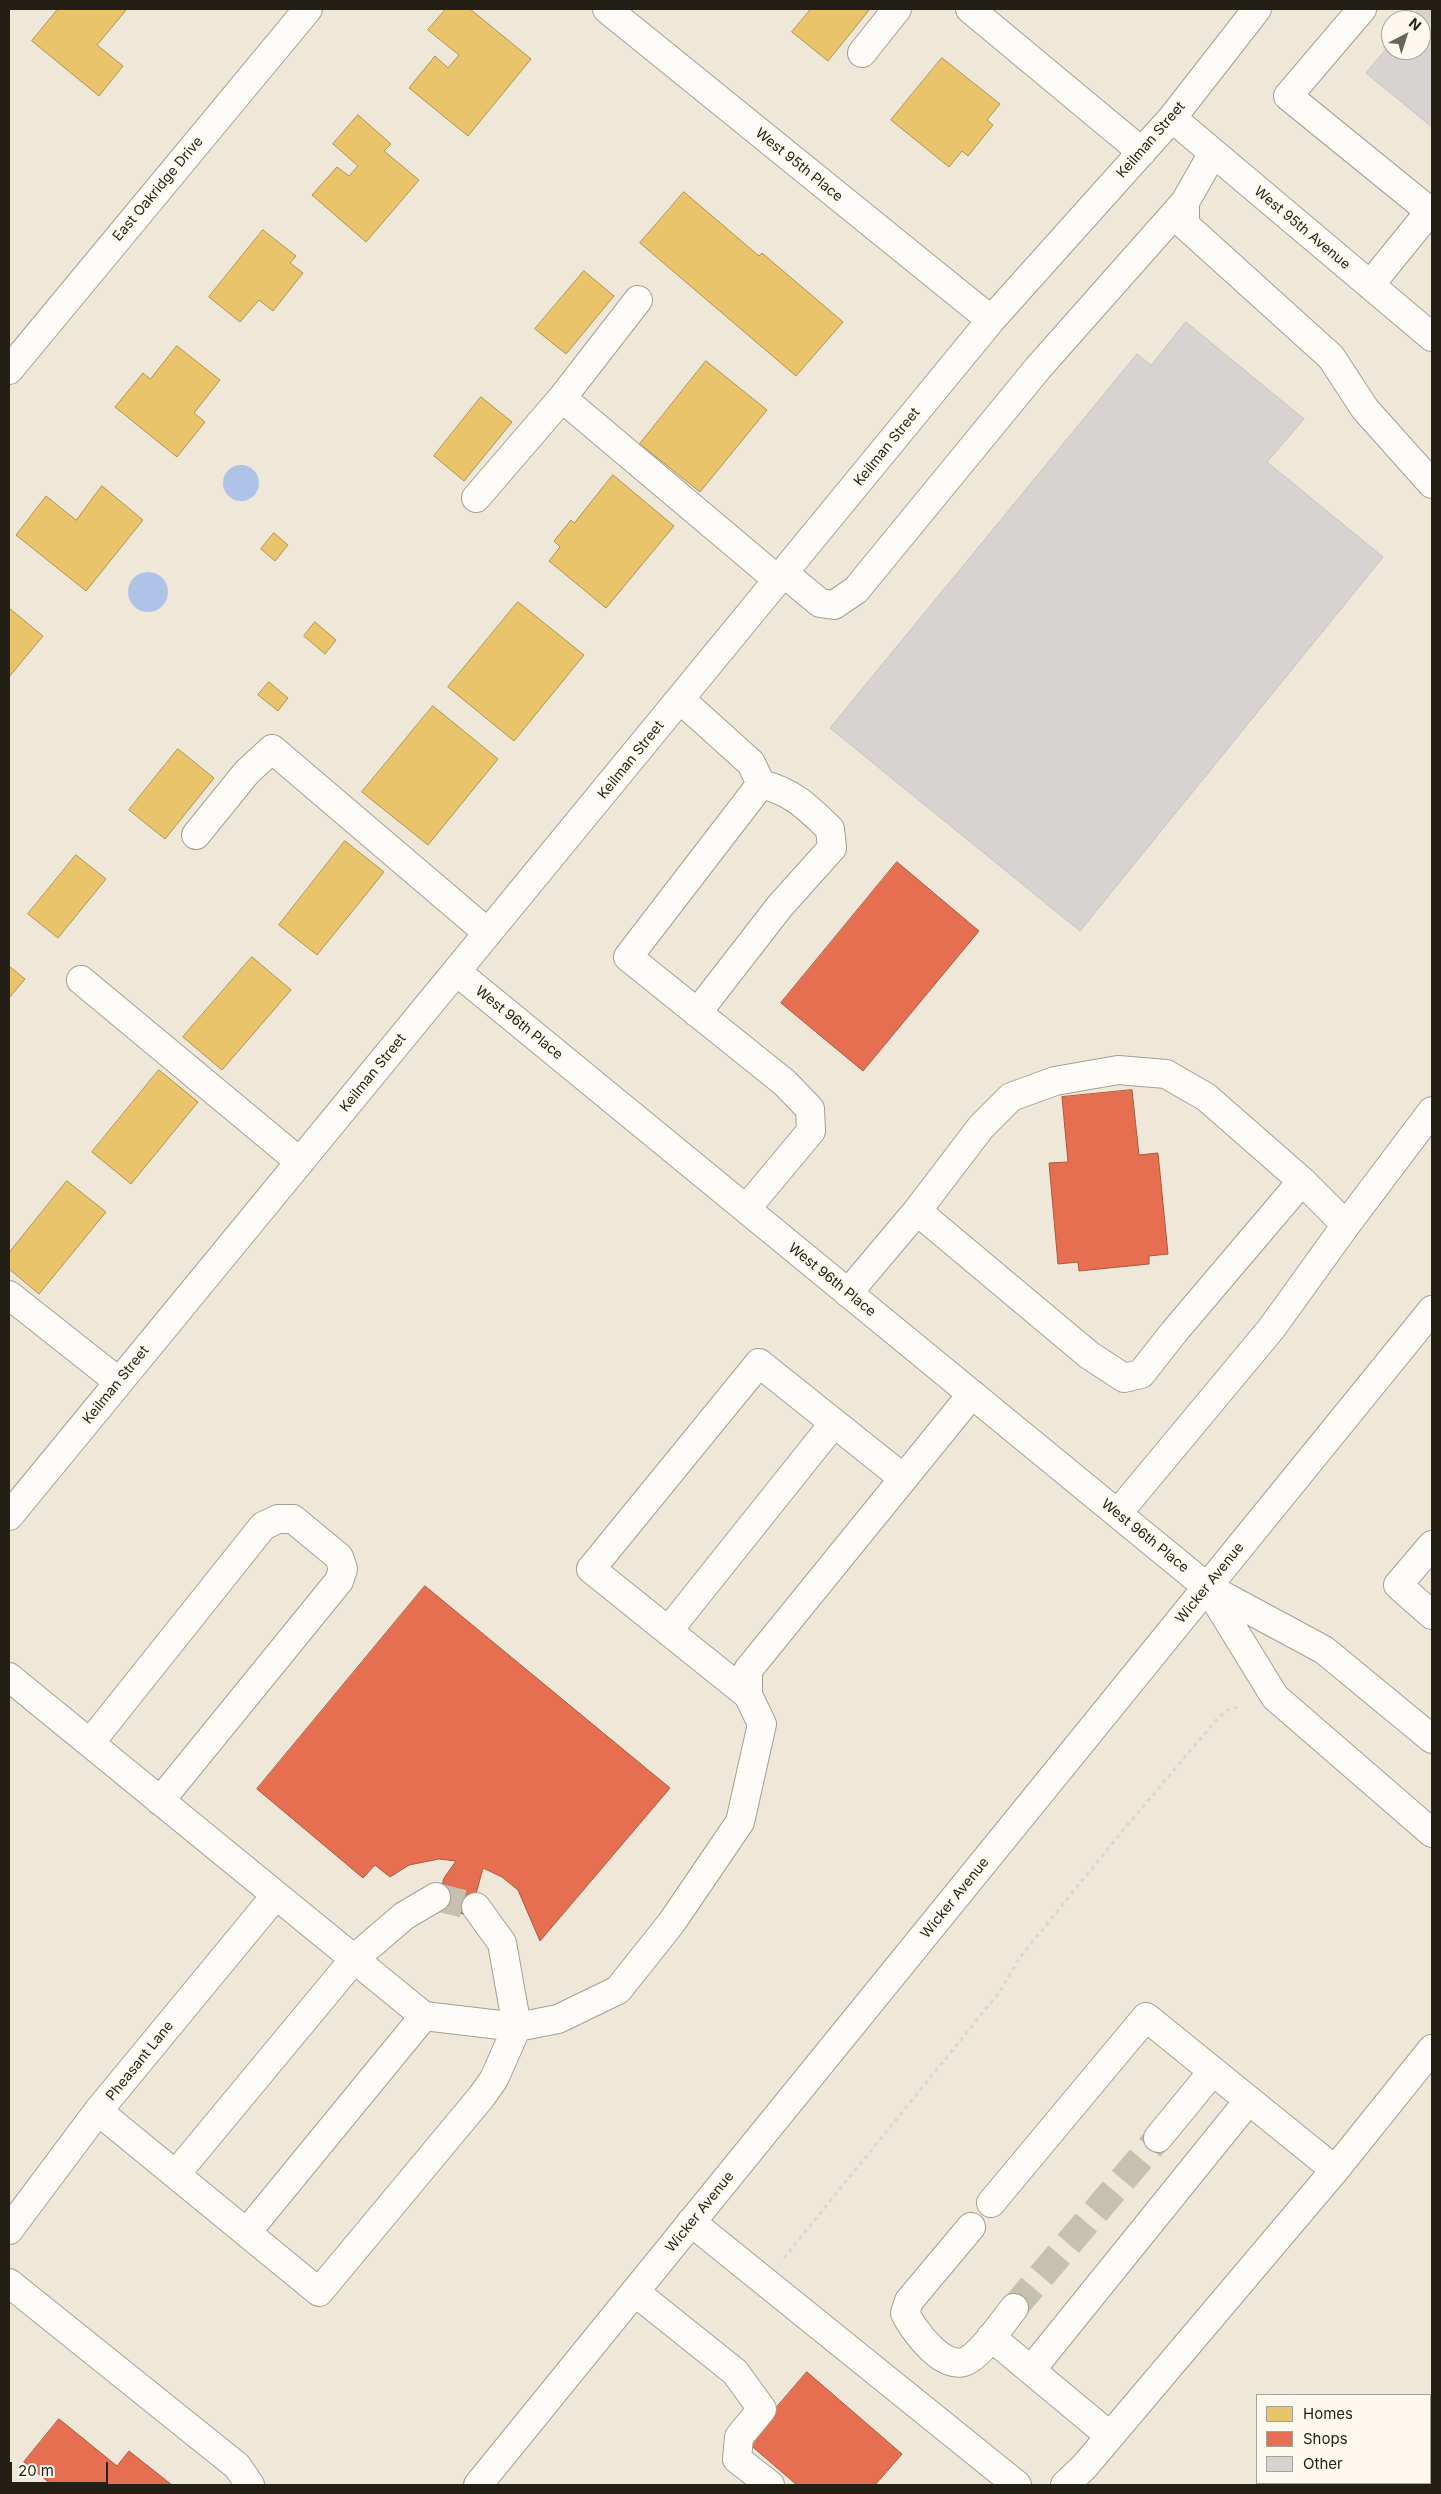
<!DOCTYPE html>
<style>
body{margin:0}
#map{position:relative;width:1441px;height:2494px;overflow:hidden;background:#efe8d8;font-family:Inter,sans-serif}
canvas{display:block}
.frame{position:absolute;inset:0;border:10px solid #241f15;pointer-events:none}
.legend{position:absolute;left:1256px;top:2394px;width:175px;height:90px;box-sizing:border-box;background:#fef9ee;border:1px solid #a7a297;margin:0;padding:6px 9px;list-style:none;font-size:15px;color:#241f15}
.legend li{display:flex;align-items:center;gap:10px;height:25px}
.legend b{width:25px;border:1px solid #a7a297}
.north{position:absolute;left:1381px;top:10px;width:50px;height:50px;box-sizing:border-box;background:#fef9ee;border:1px solid #a7a297;border-radius:50%;rotate:40deg;font-size:14px;font-weight:700;line-height:20px;text-align:center;color:#241f15}
.north::after{content:'';display:block;margin:auto;width:18px;height:22px;background:#6b6559;clip-path:polygon(50% 0,100% 100%,50% 72%,0 100%)}
.scale{position:absolute;left:10px;top:2462px;width:98px;height:22px;box-sizing:border-box;border:2px solid #241f15;border-top:0;padding-left:6px;font-size:15px;line-height:18px;white-space:nowrap;color:#241f15;-webkit-text-stroke:4px #fef9ee;paint-order:stroke}
</style>
<div id="map">
<canvas width="1441" height="2494"></canvas>
<div class="frame"></div>
<ul class="legend">
<li><b style="height:14px;background:#e9c46a"></b>Homes</li>
<li><b style="height:14px;background:#e76f51"></b>Shops</li>
<li><b style="height:14px;background:#d7d3d1"></b>Other</li>
</ul>
<div class="north">N</div>
<div class="scale">20 m</div>
</div>
<script>
const g = document.querySelector('canvas').getContext('2d');
g.lineJoin = 'round';
function fill(path, color) { g.fillStyle = color; g.fill(path, 'evenodd'); }
function strokePath(path, color, width, dash) { g.strokeStyle = color; g.lineWidth = width; g.lineCap = dash ? 'butt' : 'round'; g.setLineDash(dash || []); g.stroke(path); }
function write(font, color, halo, rows, align = 'center') {
  g.font = font + ' Inter,sans-serif'; g.lineWidth = 5; g.setLineDash([]); g.textBaseline = 'middle'; g.strokeStyle = halo; g.fillStyle = color; for (const [text, x, y, turn = 0] of rows) {
    g.save(); g.translate(x, y); g.rotate((+turn || 0) * Math.PI / 180); g.textAlign = isNaN(turn) ? turn : align; if (halo) g.strokeText(text, 0, 0); g.fillText(text, 0, 0); g.restore();
  }
}
const water = new Path2D(`
 M223 483a18 18 0 1 1 36 0a18 18 0 1 1-36 0Z
 M128 592a20 20 0 1 1 40 0a20 20 0 1 1-40 0Z`);
const homes = new Path2D(`
 M58,9H127L97,45L123,66L99,96L32,41Z
 M446,9H470L531,59L468,136L409,88L435,56L448,68L459,55L428,30Z
 M811,9H870L828,61L792,32Z
 M942,58L1000,104L987,120L993,125L968,156L962,151L949,167L891,120Z
 M358,115L391,144L384,151L419,180L366,242L312,195L337,167L349,176L358,166L333,144Z
 M684,192L759,256L762,253L843,322L796,376L640,243Z
 M263,230L296,256L290,263L303,273L273,311L259,300L240,322L209,297Z
 M584,271L614,296L566,354L535,329Z
 M177,346L220,380L194,413L205,422L177,457L115,407L143,373L150,379Z
 M706,361L767,410L700,492L640,444Z
 M481,397L512,422L464,481L434,456Z
 M613,475L674,526L606,608L549,561L560,547L554,541L571,520L574,523Z
 M102,486L143,520L86,591L16,535L46,496L76,520Z
 M274,533L288,545L275,561L261,549Z
 M518,602L584,655L514,741L448,687Z
 M9,608L43,636L9,677Z
 M315,622L336,640L325,654L304,636Z
 M269,682L288,698L278,711L258,695Z
 M433,706L498,759L428,845L362,792Z
 M178,749L214,778L165,839L129,810Z
 M345,841L384,872L317,955L279,925Z
 M76,855L106,879L58,938L28,914Z
 M252,957L291,990L222,1070L183,1037Z
 M9,966L25,979L9,998Z
 M159,1070L198,1102L131,1184L92,1152Z
 M67,1181L106,1212L39,1294L9,1269V1253Z`);
const shops = new Path2D(`
 M897,862L979,931L863,1071L781,1003Z
 M1132,1090L1139,1155L1158,1153L1168,1254L1149,1256V1264L1079,1271L1078,1262L1058,1264L1049,1163L1068,1162L1062,1097Z
 M425,1586L670,1788L540,1941L518,1890L502,1877L483,1868L470,1916L436,1906L444,1878L456,1861L439,1859L409,1865L390,1877L375,1865L363,1878L257,1789Z
 M807,2372L902,2454L875,2485H797L747,2442Z
 M59,2419L117,2466L129,2451L172,2485H52L24,2462Z`);
const building = new Path2D(`
 M1419,9H1432V127L1366,73L1391,43V50H1421V20H1410Z
 M1186,322L1304,419L1267,462L1383,557L1080,931L830,728L1137,354L1151,365Z`);
const minorTunnel = new Path2D(`
 M436,1897L476,1907
 M1014,2308L1158,2138`);
const path = new Path2D(`
 M784,2258L998,1994L1021,1956L1124,1829L1218,1718L1228,1710L1241,1706`);
const minor = new Path2D(`
 M607,9L991,320
 M970,9L1142,152
 M1362,9L1288,96L1432,213
 M862,53L897,9
 M1172,118L1432,337
 M1213,153L1185,202V225L1331,357L1365,409L1432,484
 M1370,285L1430,211
 M9,370L308,9
 M562,398L778,580
 M476,498L562,398L638,300
 M784,573L820,603L834,605L856,590L1038,368L1185,202
 M680,699L751,763L761,784L628,957L785,1083L810,1109L811,1131L746,1209
 M196,835L247,772L272,749L488,933
 M457,972L1207,1587L1324,1650L1432,1739
 M81,980L300,1162
 M697,1013L780,906L832,848L830,829C807,807 793,792 761,784
 M917,1211L981,1127L1011,1097L1055,1081L1118,1070L1166,1074L1206,1097L1302,1181
 M1346,1225L1432,1111
 M848,1293L917,1211L1089,1355L1124,1378L1141,1374L1174,1332L1302,1181L1346,1225L1271,1329L1118,1513
 M9,1295L119,1382
 M9,1516L991,320L1172,118L1257,9
 M1432,1545L1398,1585L1432,1615
 M1208,1588L1275,1697L1432,1833
 M668,1631L834,1423
 M9,1677L424,2016L517,2027L502,1943L476,1907
 M748,1695L591,1569L759,1363L903,1478
 M90,1743L263,1526L278,1519H293L339,1557L343,1569L339,1581L160,1801
 M98,2111L319,2292L482,2096L494,2079L517,2027L558,2019L618,1990L672,1922L740,1822L762,1724L748,1695V1670L972,1394
 M1158,2138L1213,2071
 M176,2174L355,1958L404,1916L436,1897
 M991,2203L1146,2017L1335,2170
 M691,2222L1017,2485
 M971,2227L909,2301L905,2313C913,2330 945,2374 968,2360C984,2351 1002,2323 1014,2308
 M9,2230L98,2111L276,1895
 M247,2232L424,2016
 M9,2283L237,2466L250,2485
 M635,2292L735,2372L762,2409L739,2437L737,2459L770,2485
 M991,2337L1110,2436
 M1031,2370L1249,2100
 M1065,2485L1084,2467L1335,2170L1432,2049`);
const highway = new Path2D(`
 M478,2485L1432,1310`);
const streetNames = [
 ["Keilman Street",1151,140,-49],
 ["West 95th Place",799,165,39],
 ["East Oakridge Drive",158,189,-50],
 ["West 95th Avenue",1302,228,40],
 ["Keilman Street",887,447,-51],
 ["Keilman Street",631,760,-51],
 ["West 96th Place",519,1023,39],
 ["Keilman Street",373,1073,-51],
 ["West 96th Place",832,1280,39],
 ["Keilman Street",116,1385,-51],
 ["West 96th Place",1145,1536,39],
 ["Wicker Avenue",1210,1583,-51],
 ["Wicker Avenue",955,1898,-51],
 ["Pheasant Lane",140,2061,-51],
 ["Wicker Avenue",700,2212,-51]
];
fill(water, '#afc3e8');
fill(homes, '#e9c46a');
strokePath(homes, '#ae9250', 1);
fill(shops, '#e76f51');
strokePath(shops, '#ac573f', 1);
fill(building, '#d7d3d1');
strokePath(building, '#c6c2c0', 1);
strokePath(minorTunnel, '#c6c0b1', 28, [28, 14]);
strokePath(minor, '#a59f93', 30);
strokePath(highway, '#a59f93', 30);
strokePath(path, '#d9d7d2', 3, [4, 4]);
strokePath(minor, '#fdfcf9', 28);
strokePath(highway, '#fdfcf9', 28);
write('14px', '#241f15', '#fef9ee', streetNames);
</script>
